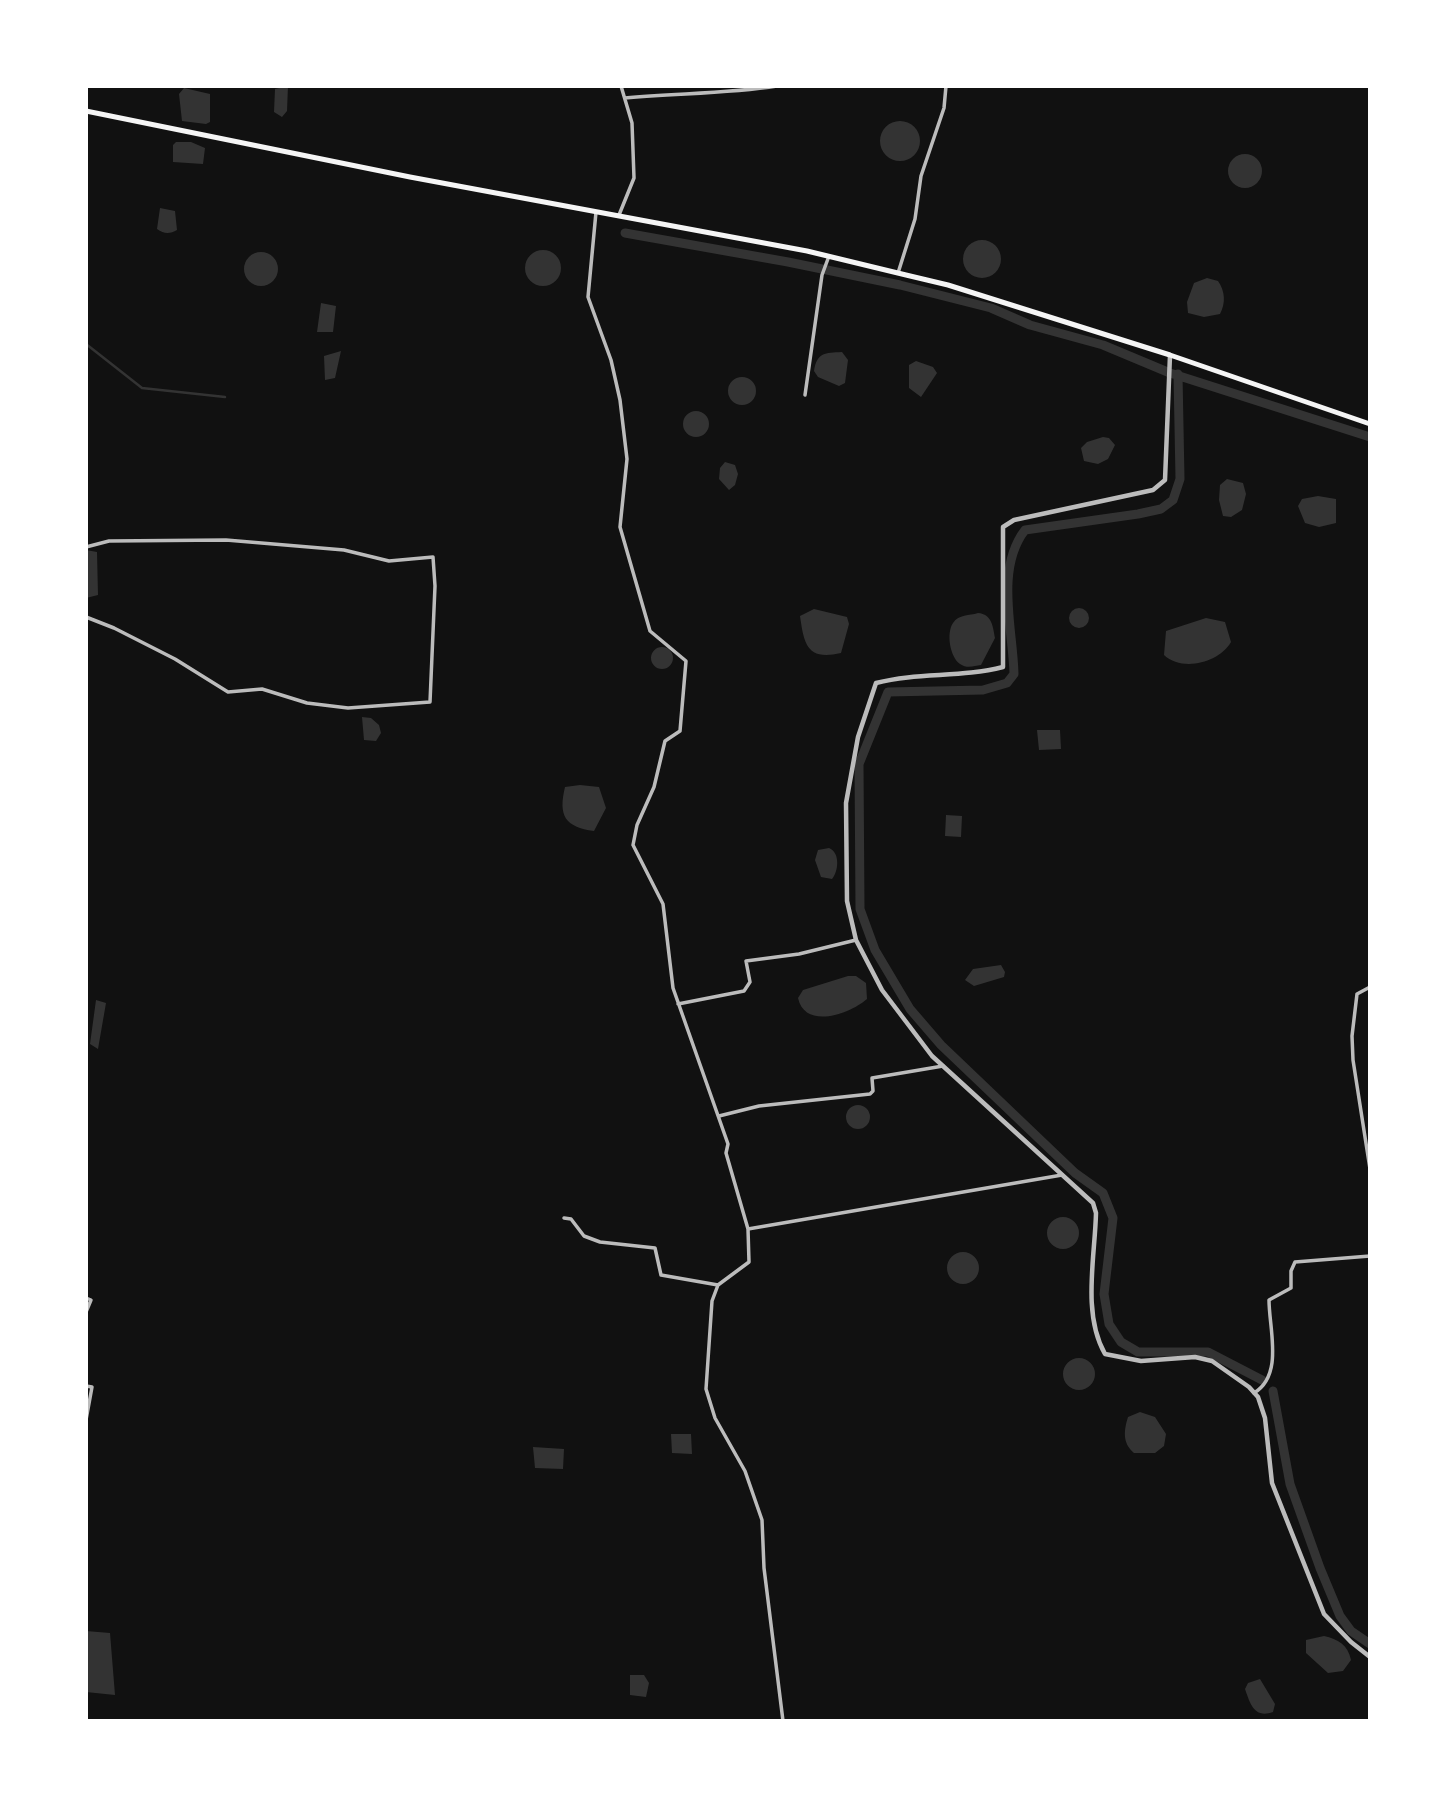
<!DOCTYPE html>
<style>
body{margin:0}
#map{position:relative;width:1456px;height:1807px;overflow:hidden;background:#111;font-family:Mulish,sans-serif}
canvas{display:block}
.frame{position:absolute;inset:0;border:88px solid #fff;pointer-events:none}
</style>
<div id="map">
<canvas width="1456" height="1807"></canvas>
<div class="frame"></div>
</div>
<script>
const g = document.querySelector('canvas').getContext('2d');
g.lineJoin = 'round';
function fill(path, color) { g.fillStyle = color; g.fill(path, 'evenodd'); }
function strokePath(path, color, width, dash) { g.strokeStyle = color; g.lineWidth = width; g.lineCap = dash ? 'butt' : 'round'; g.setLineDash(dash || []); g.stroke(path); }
const water = new Path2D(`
 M288,86L287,111L282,117L274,112L275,89Z
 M184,88L210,94V122L206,124L182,121L179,94Z
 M880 141a20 20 0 1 1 40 0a20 20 0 1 1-40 0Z
 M176,142H191L205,148L203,164L173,162V145Z
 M1228 171a17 17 0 1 1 34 0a17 17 0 1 1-34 0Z
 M160,208L175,211L177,230C170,234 164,234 157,229Z
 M963 259a19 19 0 1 1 38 0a19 19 0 1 1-38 0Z
 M525 268a18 18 0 1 1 36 0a18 18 0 1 1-36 0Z
 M244 269a17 17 0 1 1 34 0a17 17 0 1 1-34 0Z
 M1207,278L1218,281C1225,291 1226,303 1220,314L1204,317L1188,313L1187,302L1194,283Z
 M321,303L336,306L333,332H317Z
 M341,351L335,378L325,380L324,356Z
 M842,352L848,360L845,383L839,386L818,377L814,371C817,352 825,353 842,352Z
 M916,361L933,367L937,373L921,397L909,388V365Z
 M728 391a14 14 0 1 1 28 0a14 14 0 1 1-28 0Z
 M683 424a13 13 0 1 1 26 0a13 13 0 1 1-26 0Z
 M1103,437L1109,438L1115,445L1108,459L1098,464L1084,461L1081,448L1087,442Z
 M725,462L735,465L738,474L735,485L729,490L719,479L720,468Z
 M1227,479L1243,483L1246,494L1242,510L1231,517L1223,516L1219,500L1220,485Z
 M1318,496L1336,499V523L1319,527L1305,523L1298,506L1302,499Z
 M86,550L97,552L98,595L86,598Z
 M1069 618a10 10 0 1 1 20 0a10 10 0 1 1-20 0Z
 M814,609L847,617L849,624L841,653C807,661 804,644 800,616Z
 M978,613C992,614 993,627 995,638L981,665C974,666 967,669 960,664C950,657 946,633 953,623C959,614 969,616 978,613Z
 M1206,618L1225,622L1231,642C1219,663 1182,672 1164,655L1166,631Z
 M651 658a11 11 0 1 1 22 0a11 11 0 1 1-22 0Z
 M362,717L371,718L379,725L381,733L376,741L364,740Z
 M1060,730L1061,749L1039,750L1037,730Z
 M580,785L599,787L606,808L594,831C565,827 558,816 565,787Z
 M946,815L962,816L961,837L945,836Z
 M829,848C840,852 839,871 832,879L821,877L815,860L818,850Z
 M1001,965L1005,972L1004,977L974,986L965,980L973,969Z
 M848,976H856L866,983L867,999C850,1014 805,1030 798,998L803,990Z
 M96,1000L106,1003L98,1049L90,1044Z
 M846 1117a12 12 0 1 1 24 0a12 12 0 1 1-24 0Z
 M1047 1233a16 16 0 1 1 32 0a16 16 0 1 1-32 0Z
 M947 1268a16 16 0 1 1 32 0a16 16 0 1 1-32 0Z
 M1063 1374a16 16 0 1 1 32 0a16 16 0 1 1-32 0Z
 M1140,1412L1155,1417L1166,1434L1164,1446L1155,1453H1134C1122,1443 1124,1430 1128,1417Z
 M671,1434H691L692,1454L672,1453Z
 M533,1447L564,1449L563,1469L535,1468Z
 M86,1631L110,1633L115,1695L86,1692Z
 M1324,1636C1338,1639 1348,1645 1351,1660L1343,1671L1328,1673L1306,1653V1640Z
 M630,1675H644L649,1683L646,1697L630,1695Z
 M1260,1679L1275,1704L1273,1712C1254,1719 1250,1703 1245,1689L1248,1683Z`);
const stream = new Path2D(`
 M86,344L142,388L225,397`);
const canal = new Path2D(`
 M625,233L788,262L900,285L991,308L1030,325L1103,345L1170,373L1370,437
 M1178,374L1180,479L1173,500L1161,509L1138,514L1025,530C995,569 1013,629 1014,674L1007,683L983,690L888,692L859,764L860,909L875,950L910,1009L941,1045L1075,1173L1103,1193L1113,1218L1104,1294L1109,1324L1121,1342L1138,1352H1208L1262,1380
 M1273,1391L1290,1484L1320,1568L1340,1616L1351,1631L1370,1644`);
const minor = new Path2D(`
 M625,98C676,93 726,94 777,86
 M596,212L588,297L611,360L620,400L627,459L620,527L650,631L686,661L680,731L665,741L654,787L637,825L633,845L663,904L673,988L728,1144L726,1153L748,1229L749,1262L718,1285L712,1301L706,1389L715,1418L745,1471L762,1520L764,1568L783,1721
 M619,215L634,178L632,123L621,86
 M898,273L915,219L921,176L944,108L946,86
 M805,395L822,275L829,256
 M86,547L109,541L226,540L344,550L389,561L433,557L435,586L430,702L348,708L307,703L262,689L228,692L175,659L114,628L86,617
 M1370,987L1357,994L1352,1036L1353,1060L1370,1169
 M678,1004L744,991L750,982L746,961L799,954L856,940
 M719,1116L759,1106L870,1094L873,1091L872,1078L943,1066
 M564,1218L571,1219L584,1236L600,1242L655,1248L661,1275L718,1285
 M748,1229L1062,1175
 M86,1298L91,1300L86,1312
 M86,1386L92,1387L86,1420
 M1254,1393C1284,1375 1269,1329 1269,1300L1291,1288V1271L1295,1262L1370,1256`);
const tertiary = new Path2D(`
 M1170,355L1165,480L1153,490L1014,520L1003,527V667C961,678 918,672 876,683L858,737L846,803L847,901L856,940L882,990L932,1056L1093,1203L1096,1213C1095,1257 1082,1314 1105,1354L1141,1361L1195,1357L1212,1361L1249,1387L1258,1397L1265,1418L1272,1483L1324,1614L1351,1642L1370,1657`);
const secondary = new Path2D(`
 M86,111L410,177L807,251L906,275L948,285L1170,355L1370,424`);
fill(water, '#333');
strokePath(stream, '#333', 2.5);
strokePath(canal, '#333', 9);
strokePath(minor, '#bcbcbc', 3.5);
strokePath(tertiary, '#bcbcbc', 4.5);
strokePath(secondary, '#f5f5f5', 5);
</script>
